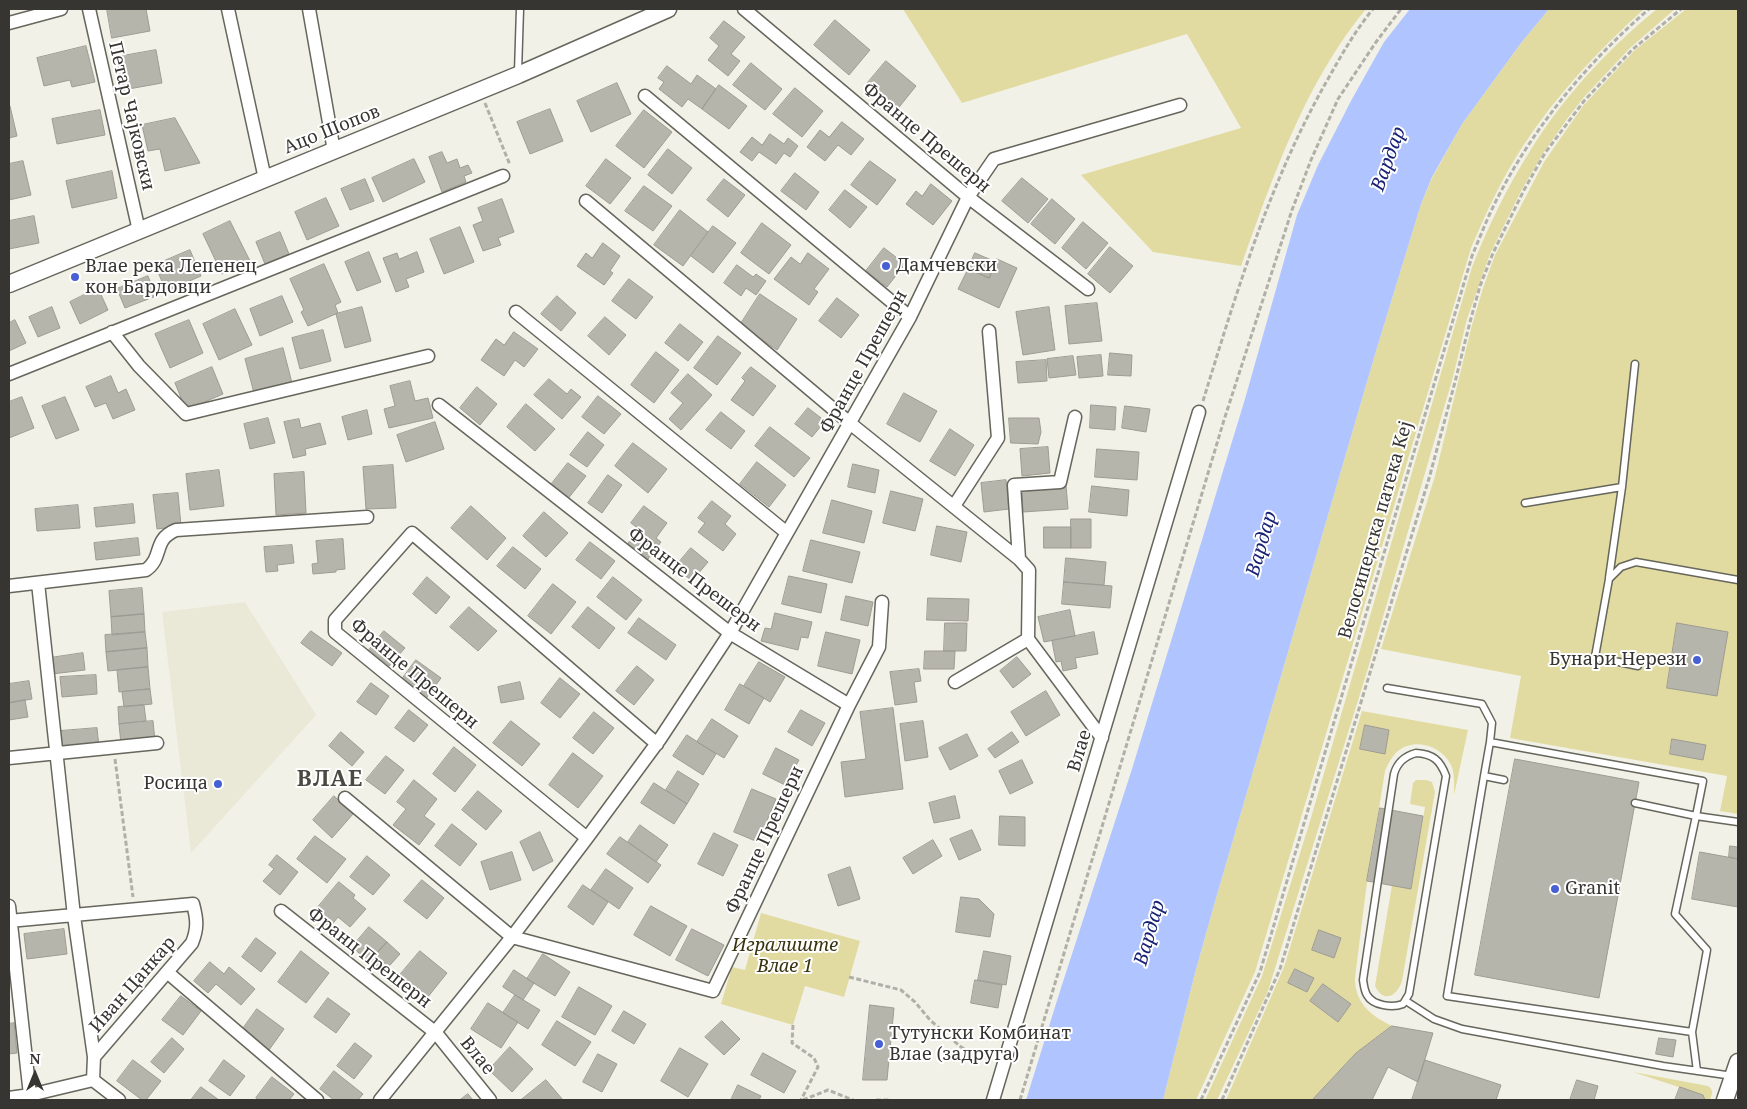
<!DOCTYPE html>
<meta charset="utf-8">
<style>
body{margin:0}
#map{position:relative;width:1747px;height:1109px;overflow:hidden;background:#f2f1e7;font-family:"Noto Serif",serif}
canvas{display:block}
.frame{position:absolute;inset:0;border:10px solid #363532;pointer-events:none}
.north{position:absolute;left:10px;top:1049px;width:50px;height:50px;-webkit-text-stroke:4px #fff;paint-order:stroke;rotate:0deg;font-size:14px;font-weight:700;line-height:20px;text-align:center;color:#363532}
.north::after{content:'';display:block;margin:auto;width:18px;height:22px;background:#363532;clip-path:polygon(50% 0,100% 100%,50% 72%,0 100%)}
</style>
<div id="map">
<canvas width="1747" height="1109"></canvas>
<div class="frame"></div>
<div class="north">N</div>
</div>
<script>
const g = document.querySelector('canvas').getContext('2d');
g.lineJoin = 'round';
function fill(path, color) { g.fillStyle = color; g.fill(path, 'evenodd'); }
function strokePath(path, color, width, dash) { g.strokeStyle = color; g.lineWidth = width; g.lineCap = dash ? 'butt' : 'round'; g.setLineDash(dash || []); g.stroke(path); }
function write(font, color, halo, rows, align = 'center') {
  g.font = font + ' "Noto Serif",serif'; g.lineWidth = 4; g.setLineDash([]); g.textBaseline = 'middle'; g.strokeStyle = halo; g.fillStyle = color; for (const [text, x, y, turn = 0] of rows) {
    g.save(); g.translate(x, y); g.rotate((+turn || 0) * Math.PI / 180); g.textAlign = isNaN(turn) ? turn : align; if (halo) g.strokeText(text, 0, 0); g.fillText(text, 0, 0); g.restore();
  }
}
const built = new Path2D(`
 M245,602L316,715L191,853L162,612Z`);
const green = new Path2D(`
 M903,9H1366C1305,83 1273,176 1241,266L1153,252L1081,175L1241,128L1187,34L962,103Z
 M1549,9H1644C1598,51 1557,94 1523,146C1502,178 1486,213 1471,248L1255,972L1196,1100H1163L1195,973L1214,905L1376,351L1421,204L1432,178L1462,124L1521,43Z
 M1657,9H1675L1630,48L1584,97L1567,119L1544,152L1522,189L1490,254L1467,319L1453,377L1369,665L1268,991L1217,1100H1205L1262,976L1310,821L1472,267C1488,227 1507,187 1530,151C1563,97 1608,49 1657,9Z
 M1686,9H1738V814L1720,811L1727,776L1510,738L1521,676L1381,649L1435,476L1472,325L1483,288L1495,255L1544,162L1583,106L1634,51Z
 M1362,711L1468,730L1454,795C1454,785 1455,774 1451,765C1442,746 1415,737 1398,751C1392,756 1388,764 1385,771L1366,890L1355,978C1355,1003 1370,1015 1392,1026L1356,1053L1312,1100H1226L1284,967Z
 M1416,780H1426L1432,782L1435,792L1402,981C1397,996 1384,1004 1375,986L1392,885L1411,888L1425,807L1410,804L1413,783Z
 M761,913L860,941L844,997L805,986L793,1025L721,1004L732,967L745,970Z
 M1633,1072L1708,1086C1714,1090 1712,1094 1710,1100H1705L1703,1095Z`);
const water = new Path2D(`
 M1410,9H1549L1521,43L1462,124L1432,177L1421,204L1376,351L1214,905L1195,973L1163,1100H1026L1060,991L1132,769L1245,399L1297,215L1318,165L1352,99L1384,42Z`);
const building = new Path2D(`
 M107,9H146L150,31L112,38Z
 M835,20L870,50L849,75L814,45Z
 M724,21L745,37L731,54L740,61L728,76L708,60L719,46L710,38Z
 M86,46L95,82L72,87L70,80L44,86L37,58Z
 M156,50L162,83L123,90L117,57Z
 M886,61L916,86L896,111L865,86Z
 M751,63L782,89L765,110L733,85Z
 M667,66L691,84L697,75L716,89L702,109L688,99L682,107L659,89L664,82L658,78Z
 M617,83L631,114L591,132L577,101Z
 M719,85L747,106L729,129L702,109Z
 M795,88L823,111L802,137L773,114Z
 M9,106H10L17,136L9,138Z
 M550,109L563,141L530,154L517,122Z
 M100,110L105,135L57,144L52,119Z
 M644,110L672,132L644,168L616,146Z
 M175,118L200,163L165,171L160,149L148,151L142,125Z
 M842,122L864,139L851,155L838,145L825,161L807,147L820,130L829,137Z
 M770,134L784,144L788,138L798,146L790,157L784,153L776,164L759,152L752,161L740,152L752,137L762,145Z
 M668,149L692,168L672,194L648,175Z
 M442,152L447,163L457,159L460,168L468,165L472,173L464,176L466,182L442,192L429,157Z
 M414,159L425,182L383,202L372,178Z
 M606,159L631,178L610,204L586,186Z
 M23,161L31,195L9,200V164Z
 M870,161L896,180L877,205L851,185Z
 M112,171L117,198L72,208L66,181Z
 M795,173L819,192L806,210L781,191Z
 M1022,178L1048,199L1028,223L1002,201Z
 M365,179L374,201L350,210L341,189Z
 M724,179L745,195L728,217L707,200Z
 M931,184L952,201L933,225L906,204L916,191L922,196Z
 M644,186L672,206L653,231L625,211Z
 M845,190L867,207L850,228L829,210Z
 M326,198L339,226L307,240L295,212Z
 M502,199L514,232L498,238L501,245L483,251L473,225L483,221L478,208Z
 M1052,199L1075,219L1055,244L1031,224Z
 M680,210L708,232L683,266L654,245Z
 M34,216L39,243L9,249V221Z
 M230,221L250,261L222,274L203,234Z
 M1083,222L1108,243L1086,269L1062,248Z
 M762,223L791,245L769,274L741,253Z
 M713,226L736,243L713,273L691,256Z
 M460,227L474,262L444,274L430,239Z
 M280,232L289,254L265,264L256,242Z
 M603,243L620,256L610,271L613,273L604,285L577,266L586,253L592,258Z
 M1110,247L1133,266L1110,293L1088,274Z
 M884,248L905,264L887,287L866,271Z
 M190,250L201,276L166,291L155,265Z
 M369,252L381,282L357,291L345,262Z
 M417,252L424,272L406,279L409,287L396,292L383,258L397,253L399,259Z
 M808,253L829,269L814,289L818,292L809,305L774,279L791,257L800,264Z
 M975,253L996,262L989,278L968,269Z
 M997,259L1017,268L999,308L958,289L968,269L989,278Z
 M324,264L341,302L335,305L338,313L308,326L301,312L304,310L290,279Z
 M737,265L753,277L756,274L766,281L756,295L746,288L741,296L724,283Z
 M148,276L156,296L125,308L117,289Z
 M629,279L653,297L636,319L612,301Z
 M98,288L108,310L80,324L70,302Z
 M760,294L797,319L777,350L740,325Z
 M282,296L293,322L260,336L250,309Z
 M557,296L576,313L561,331L541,314Z
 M837,298L859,315L841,338L819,321Z
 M1097,303L1102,341L1069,344L1065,306Z
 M52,307L60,328L38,337L29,317Z
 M362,307L371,341L345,348L336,314Z
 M1049,307L1055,350L1023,355L1016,312Z
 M235,309L252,345L219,360L203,324Z
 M605,317L626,335L609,355L588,336Z
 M15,320L26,343L9,351V323Z
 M189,320L203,353L170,368L155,334Z
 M680,324L703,342L688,361L665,343Z
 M323,330L331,361L300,369L292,338Z
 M514,332L538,349L524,367L515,360L504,376L481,360L496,339L504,345Z
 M718,336L741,353L717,385L694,368Z
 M283,348L292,383L254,393L245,359Z
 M656,352L679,370L654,403L631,385Z
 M1110,353L1132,355L1131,376L1108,375Z
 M1101,355L1103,376L1079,378L1077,357Z
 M1073,356L1076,375L1049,378L1047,359Z
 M1046,360L1047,381L1018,383L1016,362Z
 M212,367L223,394L186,410L175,383Z
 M751,367L776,386L753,416L731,400L745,381L742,378Z
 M688,374L712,395L681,430L669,419L683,403L671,393Z
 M111,376L118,393L126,389L135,410L113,419L106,403L95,407L86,387Z
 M549,379L567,394L571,389L581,397L562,419L534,395Z
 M410,381L415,401L428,398L433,418L389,428L384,409L395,406L390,386Z
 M477,387L497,404L480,425L460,408Z
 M904,393L937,411L920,442L887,424Z
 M598,396L621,414L604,434L582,417Z
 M22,397L34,428L9,438V402Z
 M65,397L79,430L56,439L42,406Z
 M526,404L555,429L535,451L507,427Z
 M1091,405L1116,407L1115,430L1090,428Z
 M1125,406L1150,409L1146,432L1122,428Z
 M808,408L825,421L812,437L795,424Z
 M367,410L372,434L348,440L342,417Z
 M721,412L745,431L731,449L706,430Z
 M268,418L275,443L250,449L244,424Z
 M1009,418H1039L1041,432L1038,444L1011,443Z
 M299,419L301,428L320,423L326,444L305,449L306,455L293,458L284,422Z
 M435,422L444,449L406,462L397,435Z
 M770,427L810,458L794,477L755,446Z
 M950,429L974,445L955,476L930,461Z
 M588,432L604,445L587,467L570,455Z
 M633,443L667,469L648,493L615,466Z
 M1048,447L1050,473L1022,476L1020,449Z
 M1097,449L1139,452L1137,480L1095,477Z
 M757,462L786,485L769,507L740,484Z
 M568,463L586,476L567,500L550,486Z
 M853,464L879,470L875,493L848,487Z
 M393,465L396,508L366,509L363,467Z
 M219,470L224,506L190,510L186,474Z
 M304,472L306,513L276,515L274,474Z
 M608,475L622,485L602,513L588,503Z
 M1006,480L1009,509L984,512L981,483Z
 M1066,485L1068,509L1023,512L1022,487Z
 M1092,486L1129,490L1127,516L1089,512Z
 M891,491L923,499L915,531L883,523Z
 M178,493L181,526L157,529L153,495Z
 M832,500L872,511L864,543L823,533Z
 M712,501L731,516L725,524L736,534L723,551L698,532L705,523L698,518Z
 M133,504L135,523L96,527L94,508Z
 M78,505L80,528L37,531L35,509Z
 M471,506L506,538L487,560L451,528Z
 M644,506L667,523L656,538L661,542L645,563L625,547L639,529L631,523Z
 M544,512L568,533L546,557L523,536Z
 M1071,519H1091V548H1071Z
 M937,526L967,532L961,562L931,555Z
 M1044,527H1071V548H1044Z
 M138,538L140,555L96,560L94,543Z
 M343,539L345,569L336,570V572L313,574L312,564L318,563L316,541Z
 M811,540L860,552L852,583L803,571Z
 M590,542L615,561L601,579L576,560Z
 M292,545L294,563L277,565L278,571L266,572L264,547Z
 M513,547L541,569L525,589L497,566Z
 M691,548L708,562L692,581L675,567Z
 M1066,558L1106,562L1104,585L1064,582Z
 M789,576L827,584L821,613L782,604Z
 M427,577L450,597L436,614L413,594Z
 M613,577L642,600L626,620L597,597Z
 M1064,582L1112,586L1110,608L1062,604Z
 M553,584L576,602L551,634L528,616Z
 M142,588L144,614L111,617L109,591Z
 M846,596L873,602L868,626L841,620Z
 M928,598L969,599L968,621L927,620Z
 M469,607L497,631L478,651L450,627Z
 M588,607L615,628L599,649L572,627Z
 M1070,610L1075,636L1044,642L1038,617Z
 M775,613L812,622L808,638L801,637L798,650L761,641L765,628L771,629Z
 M144,614L145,632L112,635L111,617Z
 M639,618L676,645L666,660L628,633Z
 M945,623H967L966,651H944Z
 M1677,623L1728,632L1717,696L1667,688Z
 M311,631L342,653L332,666L301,643Z
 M384,631L405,648L389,666L369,650Z
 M145,632L147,648L106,652L105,635Z
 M826,632L860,640L852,674L818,666Z
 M1094,632L1098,654L1075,658L1077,668L1063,671L1061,661L1056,662L1052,641Z
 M147,648L148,667L108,671L106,652Z
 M925,651H955L954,669H924Z
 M83,653L85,670L52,674L50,658Z
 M1017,657L1031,674L1013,688L1000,671Z
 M416,660L441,678L425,700L400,682Z
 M759,662L785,677L770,702L744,686Z
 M637,666L654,680L634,705L616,691Z
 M148,667L150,689L119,692L117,670Z
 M919,669L921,681L914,682L917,702L895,705L890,672Z
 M96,675L97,694L62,697L60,677Z
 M560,678L580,694L560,718L541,703Z
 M29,681L32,699L9,703V684Z
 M520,682L524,699L501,703L498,687Z
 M371,683L389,696L376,715L357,702Z
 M740,684L764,698L749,724L725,710Z
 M150,689L152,704L124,707L122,692Z
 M1046,691L1060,715L1026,736L1011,712Z
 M25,700L28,717L9,720V703Z
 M144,705L146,721L119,724L118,707Z
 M893,708L903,789L845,797L841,762L866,759L860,712Z
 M409,710L428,725L414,742L395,728Z
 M801,710L825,723L812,746L788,732Z
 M594,712L614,728L593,754L573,738Z
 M712,719L738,736L724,758L697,742Z
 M153,721L155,741L121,744L119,724Z
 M511,721L540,744L522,766L493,743Z
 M923,721L928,757L905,761L900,724Z
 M1365,725L1389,730L1385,754L1360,749Z
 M97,728L99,747L62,750L60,731Z
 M341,732L364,752L352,766L329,746Z
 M1012,732L1019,742L995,758L988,749Z
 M967,734L978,756L950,770L939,748Z
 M687,735L716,754L703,775L673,756Z
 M1672,739L1706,745L1703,760L1670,754Z
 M454,747L476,765L455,792L433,774Z
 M776,748L799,760L785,785L763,774Z
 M573,753L603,776L578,808L549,785Z
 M386,756L404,770L385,794L366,780Z
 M1515,759L1639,782L1599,998L1475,975Z
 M1022,760L1033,783L1010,794L999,771Z
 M678,771L699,784L687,804L666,790Z
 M414,780L437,799L424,816L435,824L419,845L393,825L406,809L397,802Z
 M654,783L687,804L674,824L641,803Z
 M752,789L776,799L758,842L734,832Z
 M478,791L502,811L486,830L462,810Z
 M334,796L353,814L332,838L313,820Z
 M955,796L960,818L934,823L929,803Z
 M1380,808L1423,816L1411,889L1367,881Z
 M1000,816L1025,817V846L999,845Z
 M452,824L477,844L460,866L435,846Z
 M640,825L668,845L656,862L628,842Z
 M972,830L981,850L959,860L950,839Z
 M540,832L553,861L533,871L520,842Z
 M714,833L738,845L723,876L698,864Z
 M315,836L346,859L327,883L297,859Z
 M620,837L661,865L648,883L607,854Z
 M933,840L942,856L913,874L903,858Z
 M1730,846L1738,847V859L1729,857Z
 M512,852L521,880L490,890L481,862Z
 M1700,852L1738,859V907L1692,899Z
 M277,855L298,872L280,895L263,881L274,869L269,865Z
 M367,856L390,875L373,895L350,877Z
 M850,867L860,899L838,906L828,875Z
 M606,869L633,888L619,909L591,890Z
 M422,880L444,898L427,919L404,901Z
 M339,882L355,895L353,898L366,909L350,927L338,917L330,927L313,913Z
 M583,885L608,902L593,925L568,907Z
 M961,897L979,899L994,914L990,937L956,932Z
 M651,906L687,926L670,956L634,935Z
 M369,927L387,942L369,962L352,947Z
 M64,929L67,954L27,959L24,934Z
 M692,929L724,945L708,976L676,960Z
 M1319,930L1341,938L1334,958L1312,950Z
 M256,938L276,953L261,972L242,957Z
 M387,942L400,954L382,974L369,962Z
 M301,951L329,973L306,1003L278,982Z
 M420,951L447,973L427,998L399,976Z
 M984,951L1011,956L1006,985L978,980Z
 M543,954L570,972L555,996L527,979Z
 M210,962L224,974L229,967L255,989L241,1005L216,984L208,993L194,981Z
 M1295,969L1314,978L1307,992L1288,983Z
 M514,970L534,983L523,1000L503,987Z
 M975,980L1002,985L998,1008L971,1003Z
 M1323,984L1351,1004L1338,1022L1310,1001Z
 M579,987L612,1006L595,1035L562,1017Z
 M515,995L540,1010L528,1029L503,1013Z
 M181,996L201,1011L183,1035L162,1020Z
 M328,998L350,1014L336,1033L314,1017Z
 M488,1003L518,1022L501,1048L471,1029Z
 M870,1005L894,1008L887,1080H863Z
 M257,1009L284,1029L269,1050L242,1030Z
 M624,1011L646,1024L634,1044L612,1031Z
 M557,1021L591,1042L575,1066L542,1045Z
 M722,1021L740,1039L724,1055L705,1037Z
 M14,1023L17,1053L9,1054V1024Z
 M1392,1026L1433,1033L1418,1082L1388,1067L1372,1100H1312L1356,1053Z
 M172,1038L184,1049L164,1073L151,1062Z
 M1659,1038L1676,1040L1673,1057L1656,1054Z
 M355,1043L372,1056L354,1079L337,1066Z
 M510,1047L533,1069L512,1092L489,1070Z
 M680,1048L708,1064L688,1097L661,1081Z
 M763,1053L796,1071L784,1093L751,1075Z
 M598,1054L617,1064L602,1092L583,1082Z
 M133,1060L161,1081L146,1100H142L117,1081Z
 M224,1060L245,1076L230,1096L209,1081Z
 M1425,1060L1501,1085L1496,1100H1412Z
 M334,1071L363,1094L358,1100H334L320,1089Z
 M272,1077L294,1094L289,1100H258L256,1098Z
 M546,1080L563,1100H521Z
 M1577,1080L1598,1086L1594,1100H1570Z
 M738,1085L761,1096L759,1100H731Z
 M201,1087L219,1100H191Z
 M1680,1087L1703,1095L1705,1100H1675Z
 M468,1094L473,1100H460Z`);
const path = new Path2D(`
 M485,103L510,165
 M1203,401C1237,291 1270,180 1328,79C1342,54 1355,31 1373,9
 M115,759L133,897
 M849,977L901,990L915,1002L930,1020L961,1047L991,1062
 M793,1025L792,1043L814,1058L818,1067L801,1100
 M803,1100L828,1090L853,1100
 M876,1100H891
 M1020,1100L1224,420L1292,210L1311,160L1338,99L1376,42L1401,9
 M1201,1100L1260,972L1472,256C1480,237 1488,216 1498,197C1535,125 1588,62 1649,9
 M1222,1100L1280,969L1430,475L1455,382L1470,322L1480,286L1493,253L1524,190L1545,153L1584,101L1632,50L1681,9`);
const service = new Path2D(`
 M518,72L520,9
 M1525,503L1622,487
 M1609,578L1622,487L1635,364
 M1638,666L1595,657L1609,579L1621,567L1636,562L1738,580
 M1387,688L1482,704L1492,723L1490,742L1703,781L1696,816L1738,822
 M1490,742L1484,776L1504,780
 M1416,753C1433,754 1440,760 1446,776L1409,994L1403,1004C1393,1008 1373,1006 1367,995C1364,990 1364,985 1363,980L1394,774C1397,763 1405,756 1416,753Z
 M1484,776L1447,996L1692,1032L1707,950L1675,914L1696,816L1635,803
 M1406,1001L1434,1019L1462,1029L1663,1066L1733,1076
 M1692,1032L1697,1071`);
const minor = new Path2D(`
 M89,9L139,231
 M228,9L265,179
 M309,9L334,151
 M744,9L968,197L1088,289
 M9,23L61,9
 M645,96L910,317
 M586,201L851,424L1019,559L1014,485L1060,482L1075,417
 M516,312L787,533
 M112,332L139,366L186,414L428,356
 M9,374L503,176
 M439,405L730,633L849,705
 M954,506L998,438L989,331
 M1019,559L1029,570L1028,639L1102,738
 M38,583L74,916L94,1057
 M9,586L146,570C164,557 152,540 176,530L367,517
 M955,682L1028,639
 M9,758L157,743
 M345,798L512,937L713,991L849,705L879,647L882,602
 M587,838L335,632V620L412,533L657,744
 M9,906L30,1095
 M281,911L436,1033L490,1100
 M9,921L193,904C197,919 198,928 192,943L94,1057L93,1080L30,1095L9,1098
 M167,972L317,1100
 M93,1080L119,1100
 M380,1100L512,937L587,838L660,739L730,633L910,317L968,197L994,159L1180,105
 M993,1100L1199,412`);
const tertiary = new Path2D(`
 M9,284L518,75L668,9
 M1725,1100L1738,1062`);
const markers = [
 [886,266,5,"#4760d4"],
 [75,277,5,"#4760d4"],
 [1697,660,5,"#4760d4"],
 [218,784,5,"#4760d4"],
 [1555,889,5,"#4760d4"],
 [879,1044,5,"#4760d4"]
];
const streetNames = [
 ["Петар Чајковски",131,116,77],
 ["Ацо Шопов",332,130,-22],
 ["Франце Прешерн",926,138,40],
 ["Францe Прешерн",864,362,-61],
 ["Велосипедска патека Кеј",1376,530,-74],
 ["Франце Прешерн",694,580,37],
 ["Францe Прешерн",414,674,40],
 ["Влае",1080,751,-73],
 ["Францe Прешерн",765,840,-65],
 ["Франц Прешерн",369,958,38],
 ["Иван Цанкар",133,985,-49],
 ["Влае",477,1056,51]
];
const poiNames = [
 ["Дамчевски",896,266],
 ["Влае река Лепенец",85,267],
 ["кон Бардовци",85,288],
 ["Бунари Нерези",1687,660,"right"],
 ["Росица",208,784,"right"],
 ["Granit",1565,889],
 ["Тутунски Комбинат",889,1034],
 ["Влае (задруга)",889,1055]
];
const parkNames = [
 ["Игралиште",785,946],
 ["Влае 1",785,967]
];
const waterNames = [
 ["Вардар",1389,159,-70],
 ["Вардар",1262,544,-74],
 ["Вардар",1150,933,-74]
];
const districtNames = [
 ["ВЛАЕ",330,780]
];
fill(built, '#eae9d7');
fill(green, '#e2dba1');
fill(water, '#b0c4ff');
fill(building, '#b6b5ac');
strokePath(building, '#9d9c94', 1);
strokePath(service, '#66665d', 9);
strokePath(minor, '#66665d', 15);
strokePath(tertiary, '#66665d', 19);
strokePath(path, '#b1b0a8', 3, [5, 2.5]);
strokePath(service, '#fff', 6);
strokePath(minor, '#fff', 12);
strokePath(tertiary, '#fff', 16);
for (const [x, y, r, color] of markers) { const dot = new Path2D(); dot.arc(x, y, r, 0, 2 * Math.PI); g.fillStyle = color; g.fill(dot); strokePath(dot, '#fff', 2); }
write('18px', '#363532', '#fff', streetNames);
write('18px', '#363532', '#fff', poiNames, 'left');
write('italic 18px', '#38330d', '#fff', parkNames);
write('italic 19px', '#192374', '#fff', waterNames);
g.letterSpacing = '1px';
write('bold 22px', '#4b4a42', '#fff', districtNames);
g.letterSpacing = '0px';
</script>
